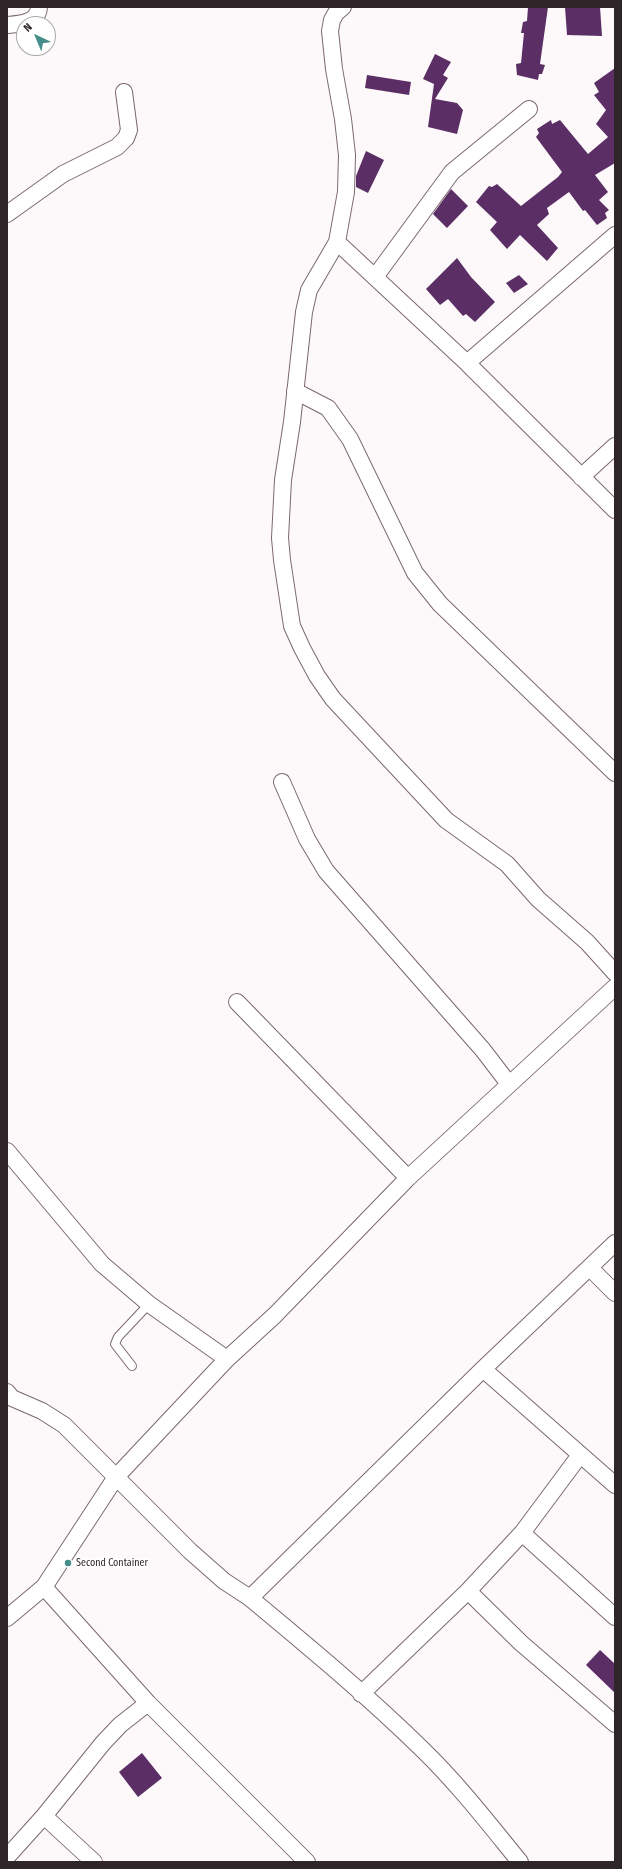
<!DOCTYPE html>
<style>
body{margin:0}
#map{position:relative;width:622px;height:1869px;overflow:hidden;background:#fdf8fa;font-family:"Fira Sans Condensed",sans-serif}
canvas{display:block}
.frame{position:absolute;inset:0;border:8px solid #2e2629;pointer-events:none}
.north{position:absolute;left:16px;top:16px;width:40px;height:40px;box-sizing:border-box;background:#fff;border:1px solid #aba8a9;border-radius:50%;rotate:316deg;font-size:11px;font-weight:700;line-height:16px;text-align:center;color:#2e2629}
.north::after{content:'';display:block;margin:auto;width:14px;height:18px;background:#458d89;clip-path:polygon(50% 0,100% 100%,50% 72%,0 100%)}
</style>
<div id="map">
<canvas width="622" height="1869"></canvas>
<div class="frame"></div>
<div class="north">N</div>
</div>
<script>
const g = document.querySelector('canvas').getContext('2d');
g.lineJoin = 'round';
function fill(path, color) { g.fillStyle = color; g.fill(path, 'evenodd'); }
function strokePath(path, color, width, dash) { g.strokeStyle = color; g.lineWidth = width; g.lineCap = dash ? 'butt' : 'round'; g.setLineDash(dash || []); g.stroke(path); }
function write(font, color, halo, rows, align = 'center') {
  g.font = font + ' "Fira Sans Condensed",sans-serif'; g.lineWidth = 4; g.setLineDash([]); g.textBaseline = 'middle'; g.strokeStyle = halo; g.fillStyle = color; for (const [text, x, y, turn = 0] of rows) {
    g.save(); g.translate(x, y); g.rotate((+turn || 0) * Math.PI / 180); g.textAlign = isNaN(turn) ? turn : align; if (halo) g.strokeText(text, 0, 0); g.fillText(text, 0, 0); g.restore();
  }
}
const building = new Path2D(`
 M528,7H548L540,64L545,65L542,74H539L538,80L517,75L516,64L521,63L524,33H521L523,22L527,21Z
 M565,7H600L602,36L567,35Z
 M435,54L451,62L443,75L448,78L435,99L457,103L463,110L457,134L428,127L434,84L423,79Z
 M615,68V163L595,175L608,192L599,200L609,210L605,213L607,218L597,225L585,210L583,211L569,192L547,208L549,214L537,225L558,248L547,261L520,235L507,249L490,230L497,222L476,202L489,186L492,187L497,184L521,206L558,177L562,172L536,137L539,133L537,129L551,120L552,124L560,120L588,154L608,137L596,124L606,110L594,95L599,92L594,83Z
 M367,75L411,82L409,95L365,88Z
 M366,151L384,160L368,193L356,187V176Z
 M451,189L468,206L447,228L433,214Z
 M457,258L471,277L495,302L475,322L466,314L463,316L448,299L440,305L426,289Z
 M519,275L528,284L514,293L506,283Z
 M600,1650L615,1664V1693L586,1665Z
 M142,1753L162,1778L138,1797L119,1772Z`);
const service = new Path2D(`
 M132,1366L115,1344L118,1337L149,1304`);
const minor = new Path2D(`
 M343,7L336,13L332,20L330,31L334,69L343,119L347,155L346,192L337,242L309,290L304,312L292,422L283,480L280,538L282,560L292,626L302,648L317,676L333,699L446,820L507,864L538,899L587,942L615,973
 M7,25C20,24 38,23 39,7
 M7,214L63,174L117,147L126,138L129,130L124,92
 M337,242L467,363L615,510
 M375,277L452,172L529,109
 M467,363L615,235
 M295,391L328,408L350,439L415,573L440,604L615,773
 M581,477L615,446
 M282,782L307,839L326,871L483,1050L509,1084
 M237,1002L408,1178
 M7,1151L102,1264L149,1304L227,1359
 M590,1268L615,1293
 M483,1369L615,1485
 M7,1392L12,1398L42,1411L64,1425L190,1551L224,1581L250,1598L483,1369L615,1243
 M522,1533L615,1617
 M44,1587L148,1703L307,1862
 M468,1591L521,1643L615,1724
 M250,1598C309,1647 368,1696 423,1750C458,1784 489,1824 520,1862
 M7,1618L44,1587L116,1477L227,1359L275,1315L408,1178L615,987
 M361,1694L468,1591L522,1533L580,1455
 M44,1816L94,1862
 M7,1857L44,1816L103,1743L120,1725L148,1703`);
const markers = [
 [68,1563,4,"#458d89"]
];
const poiNames = [
 ["Second Container",76,1563]
];
fill(building, '#5b2f65');
strokePath(service, '#7b6970', 10);
strokePath(minor, '#7b6970', 18);
strokePath(service, '#fff', 8);
strokePath(minor, '#fff', 16);
for (const [x, y, r, color] of markers) { const dot = new Path2D(); dot.arc(x, y, r, 0, 2 * Math.PI); g.fillStyle = color; g.fill(dot); strokePath(dot, '#fff', 1.5); }
write('10px', '#2e2629', '#fff', poiNames, 'left');
</script>
